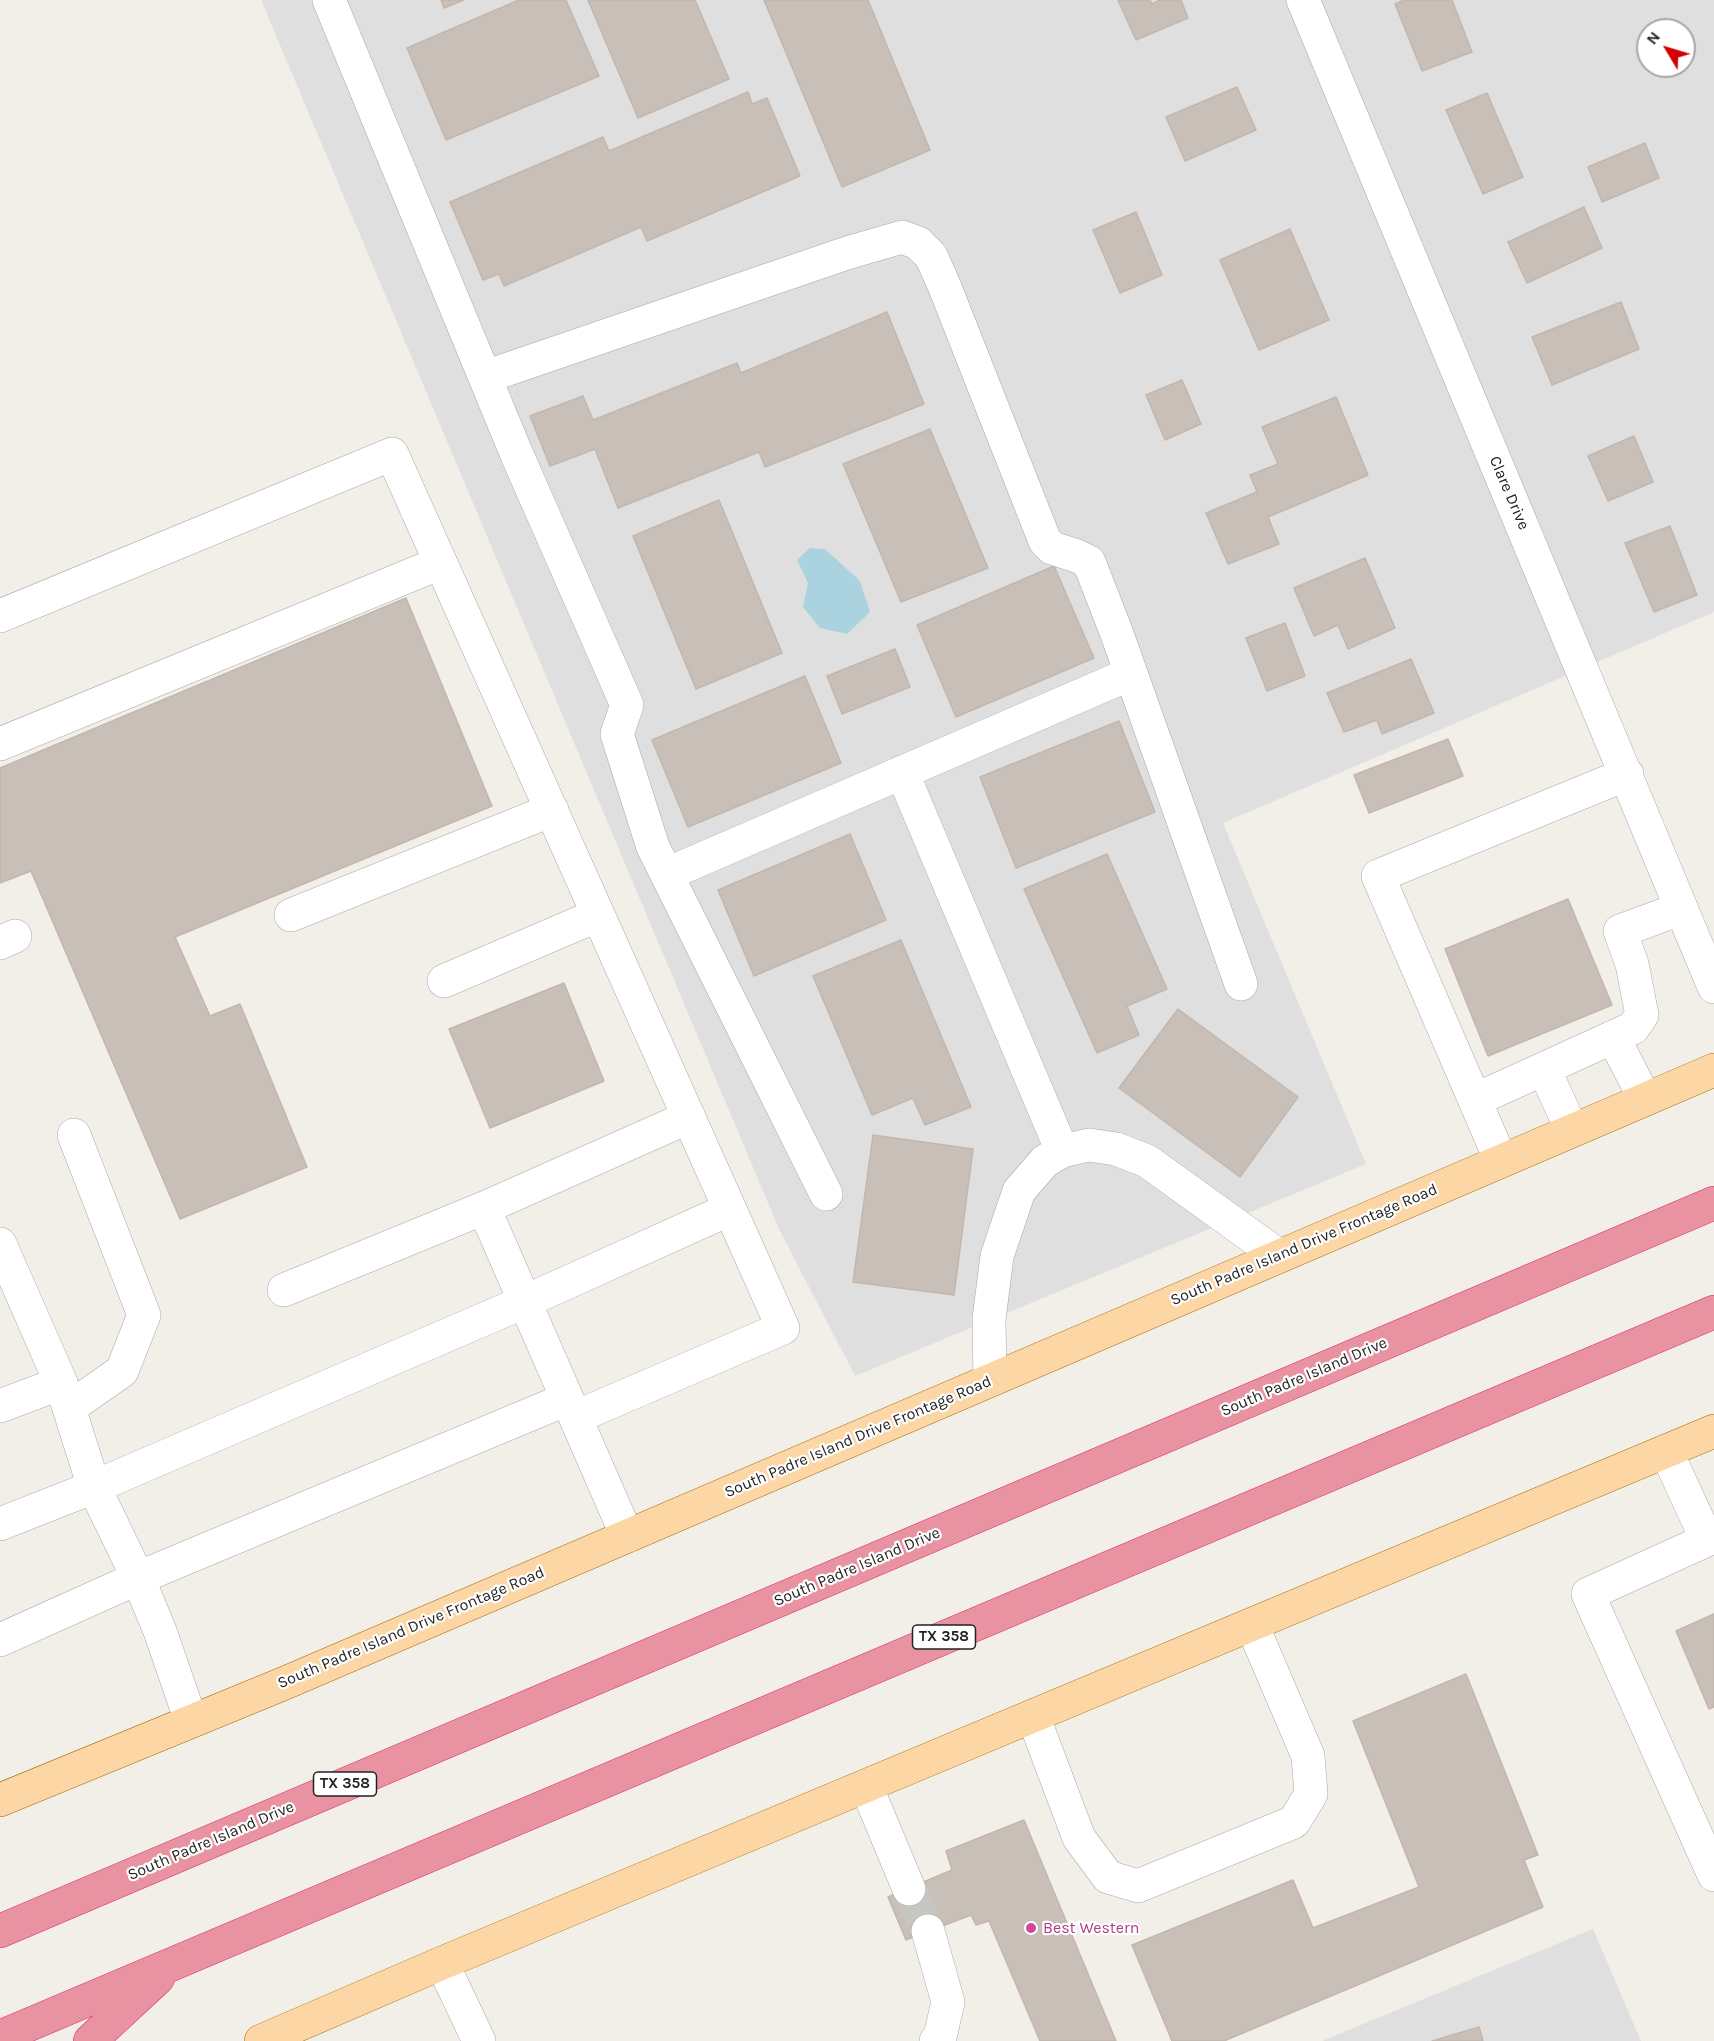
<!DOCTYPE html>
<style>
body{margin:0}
#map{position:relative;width:1714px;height:2041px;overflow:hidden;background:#f2efe9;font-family:Karla,sans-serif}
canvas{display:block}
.north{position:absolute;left:1636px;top:18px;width:60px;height:60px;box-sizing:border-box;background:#fff;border:2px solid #a7a7a7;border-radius:50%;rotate:308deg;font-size:16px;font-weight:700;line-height:24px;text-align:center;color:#222}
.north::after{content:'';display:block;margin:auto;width:21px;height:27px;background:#d40000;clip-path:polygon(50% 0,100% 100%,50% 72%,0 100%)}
</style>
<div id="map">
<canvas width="1714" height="2041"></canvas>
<div class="north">N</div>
</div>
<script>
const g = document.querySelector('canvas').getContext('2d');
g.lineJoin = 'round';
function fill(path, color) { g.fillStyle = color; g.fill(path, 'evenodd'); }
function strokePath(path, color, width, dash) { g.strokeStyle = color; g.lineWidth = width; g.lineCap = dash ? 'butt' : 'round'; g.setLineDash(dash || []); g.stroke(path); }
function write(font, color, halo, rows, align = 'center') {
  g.font = font + ' Karla,sans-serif'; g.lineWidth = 4.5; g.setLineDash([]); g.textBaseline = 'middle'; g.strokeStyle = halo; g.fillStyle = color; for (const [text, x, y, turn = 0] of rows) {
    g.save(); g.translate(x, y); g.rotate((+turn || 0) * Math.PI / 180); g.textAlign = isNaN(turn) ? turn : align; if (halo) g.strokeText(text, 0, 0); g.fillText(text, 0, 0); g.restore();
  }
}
const residential = new Path2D(`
 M261,0H1714V612L1223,823L1366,1164L855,1376L779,1229ZM1648,30H1684V66H1648Z
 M1593,1929L1641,2041H1322Z`);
const water = new Path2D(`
 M810,548L825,549L860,581L870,612L847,634L820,628L803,607L808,583L797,560Z`);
const building = new Path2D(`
 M441,0H464L444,8Z
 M519,0H566L599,76L446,140L407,48Z
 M588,0H695L729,79L638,118Z
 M764,0H868L930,150L842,187Z
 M1118,0H1150L1152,4L1160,0H1181L1188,18L1136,40Z
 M1404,0H1452L1472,52L1422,71L1395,4Z
 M1237,87L1256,130L1185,161L1166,117Z
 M748,92L752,104L767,98L800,176L647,241L641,227L504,286L499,274L483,280L450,202L603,137L609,151Z
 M1487,93L1523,177L1483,194L1446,110Z
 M1645,143L1659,178L1602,202L1588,167Z
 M1584,207L1602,248L1527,283L1508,242Z
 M1136,212L1162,275L1120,293L1093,230Z
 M1290,229L1329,320L1259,350L1220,260Z
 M1621,302L1639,349L1552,385L1532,337Z
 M887,312L924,404L765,467L759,452L618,508L595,449L550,466L530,416L583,396L593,420L737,363L741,373Z
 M1182,380L1201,424L1165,440L1146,395Z
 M1336,397L1368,475L1268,517L1279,544L1228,564L1206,513L1257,492L1250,475L1278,464L1262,427Z
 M930,429L988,568L901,602L843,464Z
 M1634,436L1653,482L1608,501L1588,456Z
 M719,500L782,653L696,689L633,536Z
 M1670,526L1697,595L1654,612L1625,543Z
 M1365,558L1395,628L1348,649L1338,625L1314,636L1294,588Z
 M1054,566L1094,658L956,717L917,625Z
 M406,598L492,806L175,937L210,1016L240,1004L307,1167L180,1219L31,871L0,883V768Z
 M1285,623L1305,676L1267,691L1246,638Z
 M895,649L910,687L842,714L827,676Z
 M1411,659L1434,713L1382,734L1377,720L1344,732L1327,693Z
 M805,676L841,763L688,827L652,740Z
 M1119,721L1155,812L1016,868L980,777Z
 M1448,739L1463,776L1369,813L1354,775Z
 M850,834L886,920L754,976L718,890Z
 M1107,854L1167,989L1127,1006L1139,1035L1097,1053L1024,889Z
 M1568,899L1612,1005L1488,1056L1445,949Z
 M901,940L971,1107L925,1125L913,1098L872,1115L813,976Z
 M564,983L604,1081L490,1128L449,1029Z
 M1178,1009L1298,1097L1240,1177L1119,1088Z
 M873,1135L973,1149L954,1295L853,1282Z
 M1714,1614V1707L1709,1709L1676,1631Z
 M1466,1674L1538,1855L1524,1860L1543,1907L1224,2041H1172L1132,1945L1293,1880L1313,1928L1419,1887L1353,1721Z
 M1024,1820L1116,2041H1040L989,1921L976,1925L971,1915L906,1940L888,1897L952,1870L946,1851Z
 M1479,2027L1483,2041H1432Z`);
const minorTunnel = new Path2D(`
 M909,1889L928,1931`);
const minor = new Path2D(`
 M329,0L517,455L627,705L617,734L653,847L826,1194
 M1303,0L1714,987
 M485,377L847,253L902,237L918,243L931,256L944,285L1045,541L1052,548L1077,556L1089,562L1117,634L1241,984
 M0,616L392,454L783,1328L576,1417
 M0,744L440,563
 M902,772L1062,1151
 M667,874L1130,674
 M291,915L552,810
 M0,943L15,936
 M444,981L598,915
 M1613,1037L1645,1099
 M1544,1069L1572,1130
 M1475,1100L1633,1028L1642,1015L1632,964L1620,931L1680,909
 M1501,1161L1378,876L1627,774
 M484,1208L689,1117
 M0,1244L61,1383L94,1487L138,1578L160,1631L191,1721
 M284,1290L484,1208L627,1536
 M990,1380L989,1319L997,1256L1019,1191L1045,1161L1062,1151L1089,1145L1116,1149L1147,1161L1279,1256
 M0,1406L61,1383
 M69,1408L122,1371L144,1315L74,1135
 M1666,1451L1707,1540L1588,1594L1714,1875
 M0,1524L94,1487L524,1302L730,1209
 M0,1640L138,1578L567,1399
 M1033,1716L1079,1838L1108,1877L1138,1886L1294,1822L1311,1794L1308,1756L1252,1625
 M866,1786L909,1889
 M928,1931L948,2002L940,2037L936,2041
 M442,1963L479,2041`);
const major = new Path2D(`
 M0,1800L285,1683L1714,1070
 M261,2041L442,1963L1714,1431`);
const highway = new Path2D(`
 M0,1931L1714,1203
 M0,2037L1714,1312
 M90,2041L158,1978`);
const markers = [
 [1031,1928,6,"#d1479c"]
];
const shields = [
 [944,1637,63],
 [345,1784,63]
];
const shieldNames = [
 ["TX 358",944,1637],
 ["TX 358",345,1784]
];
const streetNames = [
 ["Clare Drive",1509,493,67],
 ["South Padre Island Drive Frontage Road",1304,1245,-23],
 ["South Padre Island Drive",1304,1377,-23],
 ["South Padre Island Drive Frontage Road",858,1437,-23],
 ["South Padre Island Drive",857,1567,-23],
 ["South Padre Island Drive Frontage Road",411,1628,-23],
 ["South Padre Island Drive",211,1841,-23]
];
const hotelNames = [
 ["Best Western",1043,1928]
];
fill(residential, '#e0dfdf');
fill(water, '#aad3df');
fill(building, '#c7bfb8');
strokePath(building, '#c4b6ab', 1.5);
strokePath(minorTunnel, '#c8c6c1', 33, [33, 16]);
strokePath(minor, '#a9a9a9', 34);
strokePath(major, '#a06b00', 34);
strokePath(highway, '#dc2a67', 34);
strokePath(minor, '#fff', 33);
strokePath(major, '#fcd6a4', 33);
strokePath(highway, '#e892a2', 33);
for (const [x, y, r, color] of markers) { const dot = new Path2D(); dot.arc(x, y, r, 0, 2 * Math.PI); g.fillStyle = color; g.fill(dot); strokePath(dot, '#fff', 2); }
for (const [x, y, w] of shields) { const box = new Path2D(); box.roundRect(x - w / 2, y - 12, w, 24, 4.5); g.fillStyle = '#fff'; g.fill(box); strokePath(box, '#222', 1.5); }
write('bold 15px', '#222', null, shieldNames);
write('16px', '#222', '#fff', streetNames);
write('16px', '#b23c85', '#fff', hotelNames, 'left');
</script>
